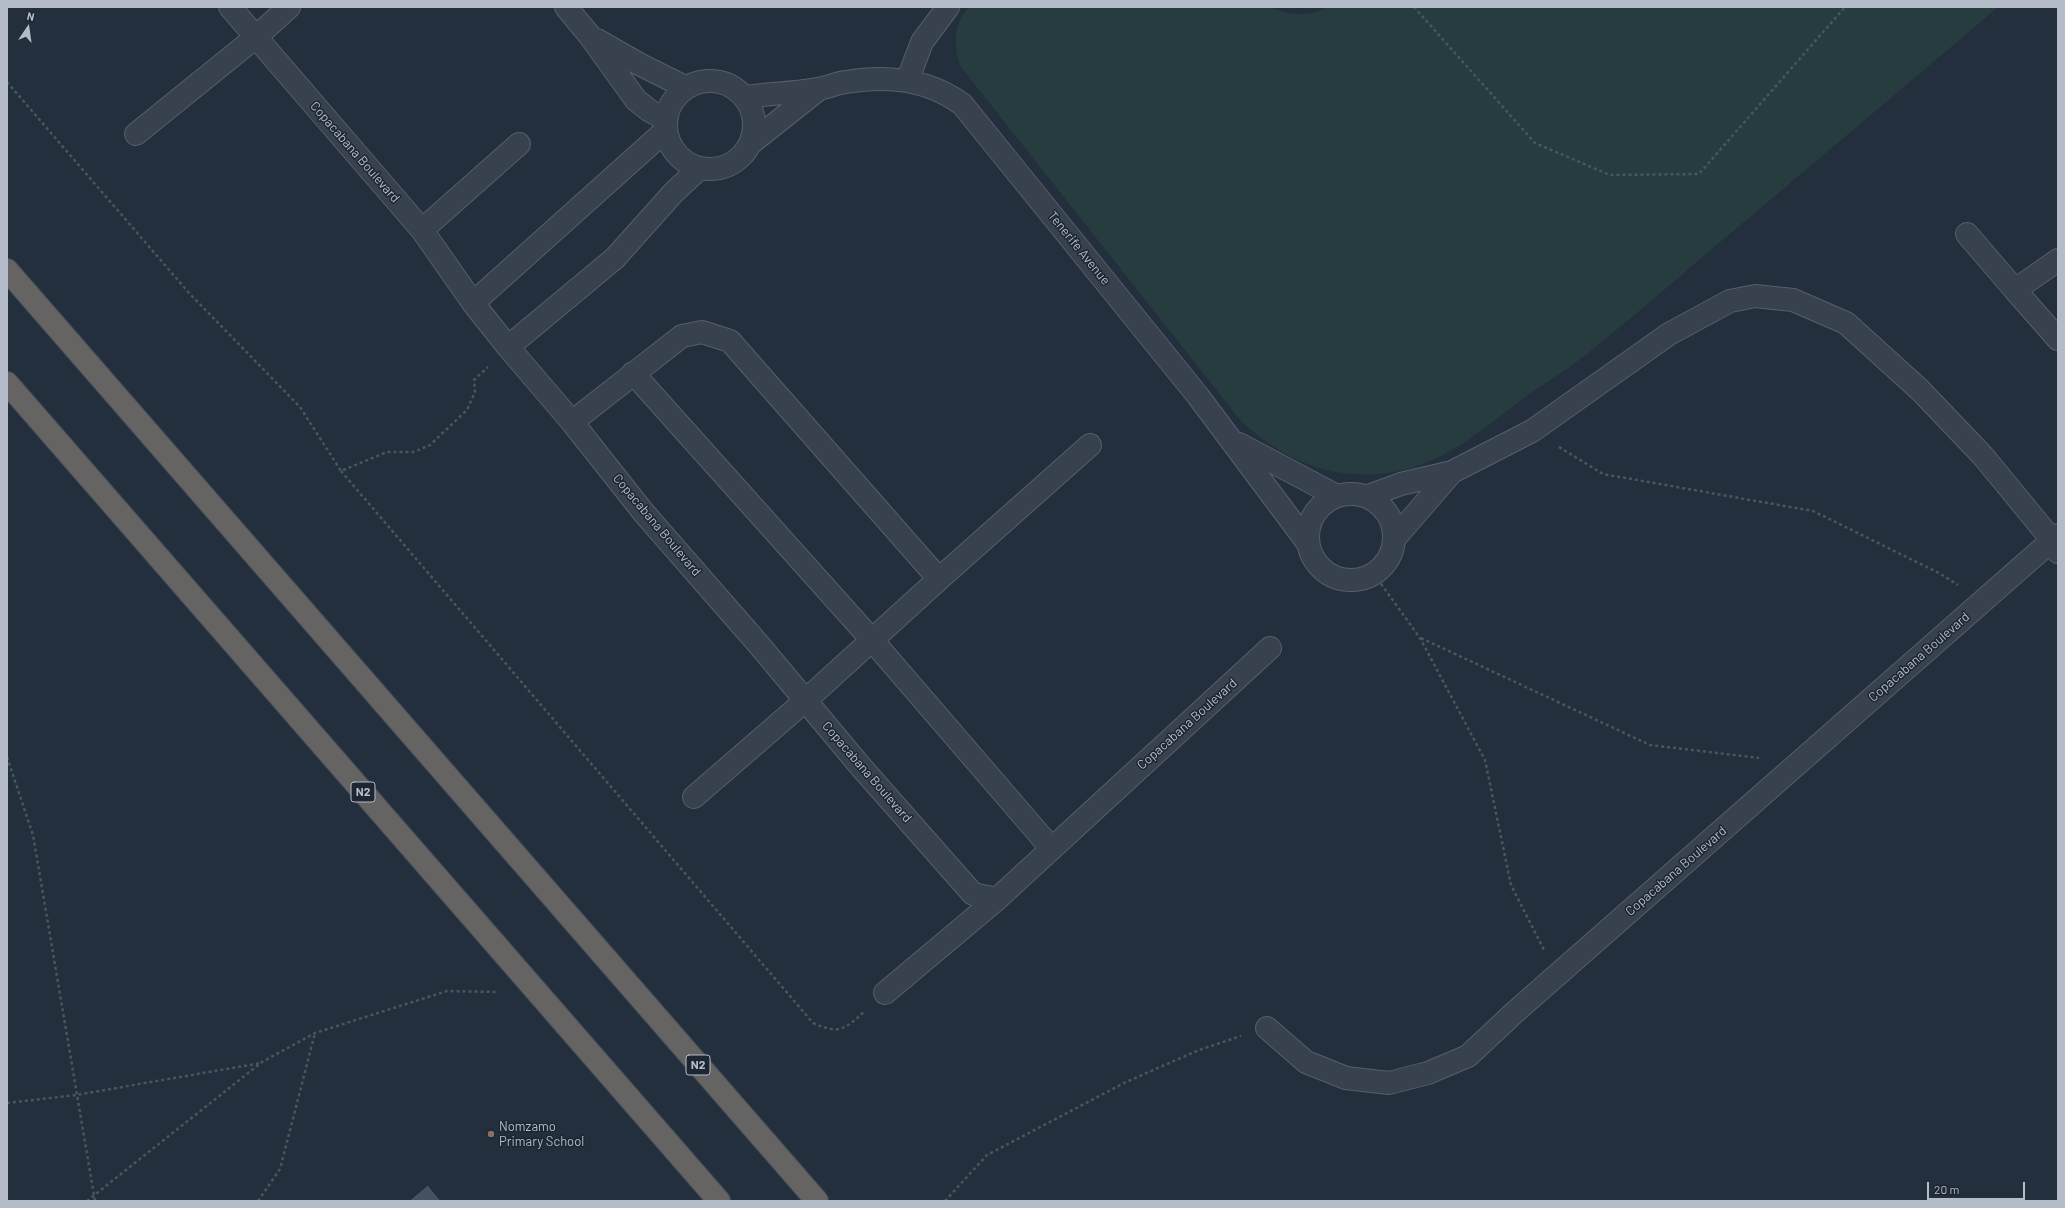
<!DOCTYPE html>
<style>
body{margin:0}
#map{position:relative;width:2065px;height:1208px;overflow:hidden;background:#242f3e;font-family:Barlow,sans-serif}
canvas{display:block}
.frame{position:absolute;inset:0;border:8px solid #b4bcc9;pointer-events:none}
.north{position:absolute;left:8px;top:8px;width:40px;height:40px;-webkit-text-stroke:3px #1d2633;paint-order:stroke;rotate:13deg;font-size:11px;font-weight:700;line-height:16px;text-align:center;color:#b4bcc9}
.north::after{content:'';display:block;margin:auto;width:14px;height:18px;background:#b4bcc9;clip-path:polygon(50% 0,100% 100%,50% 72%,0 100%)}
.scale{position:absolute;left:1927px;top:1182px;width:98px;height:18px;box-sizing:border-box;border:2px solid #b4bcc9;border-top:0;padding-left:5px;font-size:12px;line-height:14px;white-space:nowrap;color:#b4bcc9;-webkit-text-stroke:3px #1d2633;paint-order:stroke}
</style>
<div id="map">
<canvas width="2065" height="1208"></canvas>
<div class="frame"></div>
<div class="north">N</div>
<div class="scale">20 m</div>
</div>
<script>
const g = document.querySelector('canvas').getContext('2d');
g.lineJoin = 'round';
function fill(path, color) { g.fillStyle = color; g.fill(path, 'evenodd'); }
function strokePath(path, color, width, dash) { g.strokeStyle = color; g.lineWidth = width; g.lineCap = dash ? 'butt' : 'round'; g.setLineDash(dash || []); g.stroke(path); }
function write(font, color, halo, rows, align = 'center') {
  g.font = font + ' Barlow,sans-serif'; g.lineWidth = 3; g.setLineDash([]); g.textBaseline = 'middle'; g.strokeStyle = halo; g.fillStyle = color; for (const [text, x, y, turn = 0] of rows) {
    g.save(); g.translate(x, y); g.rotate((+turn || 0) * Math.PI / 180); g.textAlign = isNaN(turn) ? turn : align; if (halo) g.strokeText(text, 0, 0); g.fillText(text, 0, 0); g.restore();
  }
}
const green = new Path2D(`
 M969,7H1270C1287,15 1310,18 1327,7H1998C1914,79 1829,150 1744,222C1694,264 1644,308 1593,349C1573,366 1550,380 1528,395C1488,425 1446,463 1395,472C1335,482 1285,462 1241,421L961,67C953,46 953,25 969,7Z`);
const building = new Path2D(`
 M428,1185L441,1201H409Z`);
const path = new Path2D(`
 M1414,7L1535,143L1610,175L1699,174L1845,7
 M7,82L189,293L300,407L341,471L387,452H414L430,445L467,410L475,392L474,380L488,367
 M1559,447L1603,474L1813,511L1939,573L1958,585
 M341,471L813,1023C840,1035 845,1029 865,1011
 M1374,574L1420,638L1485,760L1511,885L1544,950
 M1421,638L1650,745L1759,758
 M7,757L33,835L95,1201
 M7,1103L76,1095L261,1063
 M87,1201L262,1062L315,1033L447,991L499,992
 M258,1201L280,1169L315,1033
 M945,1201L987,1155L1126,1082L1199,1050L1241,1036`);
const minor = new Path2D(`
 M230,7L422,230L473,303L508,347L572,422L644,513L760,646L861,767L973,894L997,899L1270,648
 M566,7L590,36L636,100L650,111L665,119
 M597,40L639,64L685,87
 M908,79L922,42L948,7
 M666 125a44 44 0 1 1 88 0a44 44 0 1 1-88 0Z
 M744,97C768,94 793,93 817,89C827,88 836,83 846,82C888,75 927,79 962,104L1198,396L1307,542
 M136,134L256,37L289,7
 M751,143L819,89
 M422,230L519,144
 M1967,234L2015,290L2058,260
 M2015,290L2058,339
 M473,303L665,131
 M508,347L615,258L674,192L700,168
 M633,373L872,640L1051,848
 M572,422L682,336L702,332L730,341L939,579L806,700L694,797
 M1239,444L1337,496
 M1308 537a43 43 0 1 1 86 0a43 43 0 1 1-86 0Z
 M1368,496L1401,484L1452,472L1532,431L1669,334L1730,301L1755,296L1793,300L1846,323L1920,390L1983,456L2052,540L2058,552
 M1395,538L1452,472
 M939,579L1090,445
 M885,993L997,899
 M1267,1028L1306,1062L1346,1078L1389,1083L1428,1073L1468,1056L1515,1012L2058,535`);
const trunk = new Path2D(`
 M7,270L817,1201
 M7,383L719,1201`);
const markers = [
 [491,1134,4,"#8d6e63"]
];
const shields = [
 [363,792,24],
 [698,1065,24]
];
const shieldNames = [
 ["N2",363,792],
 ["N2",698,1065]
];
const streetNames = [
 ["Copacabana Boulevard",355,152,49],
 ["Tenerife Avenue",1079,248,51],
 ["Copacabana Boulevard",657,525,50],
 ["Copacabana Boulevard",1919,657,-41],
 ["Copacabana Boulevard",1187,724,-42],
 ["Copacabana Boulevard",867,772,49],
 ["Copacabana Boulevard",1676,871,-41]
];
const poiNames = [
 ["Nomzamo",499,1127],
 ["Primary School",499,1142]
];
fill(green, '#263c3f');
fill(building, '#455162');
strokePath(building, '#1f2835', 1);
strokePath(minor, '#565f6c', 24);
strokePath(trunk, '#434c59', 24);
strokePath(path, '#44595c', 2.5, [3, 3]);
strokePath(minor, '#38414e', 22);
strokePath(trunk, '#656462', 22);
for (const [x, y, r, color] of markers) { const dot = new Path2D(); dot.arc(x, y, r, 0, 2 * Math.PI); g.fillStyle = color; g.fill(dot); strokePath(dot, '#1d2633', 1.5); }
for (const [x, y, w] of shields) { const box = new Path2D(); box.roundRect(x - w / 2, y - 10, w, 20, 3); g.fillStyle = '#1d2633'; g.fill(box); strokePath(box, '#b4bcc9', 1); }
write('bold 12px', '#b4bcc9', null, shieldNames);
write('13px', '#b4bcc9', '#1d2633', streetNames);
write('13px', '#b4bcc9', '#1d2633', poiNames, 'left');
</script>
